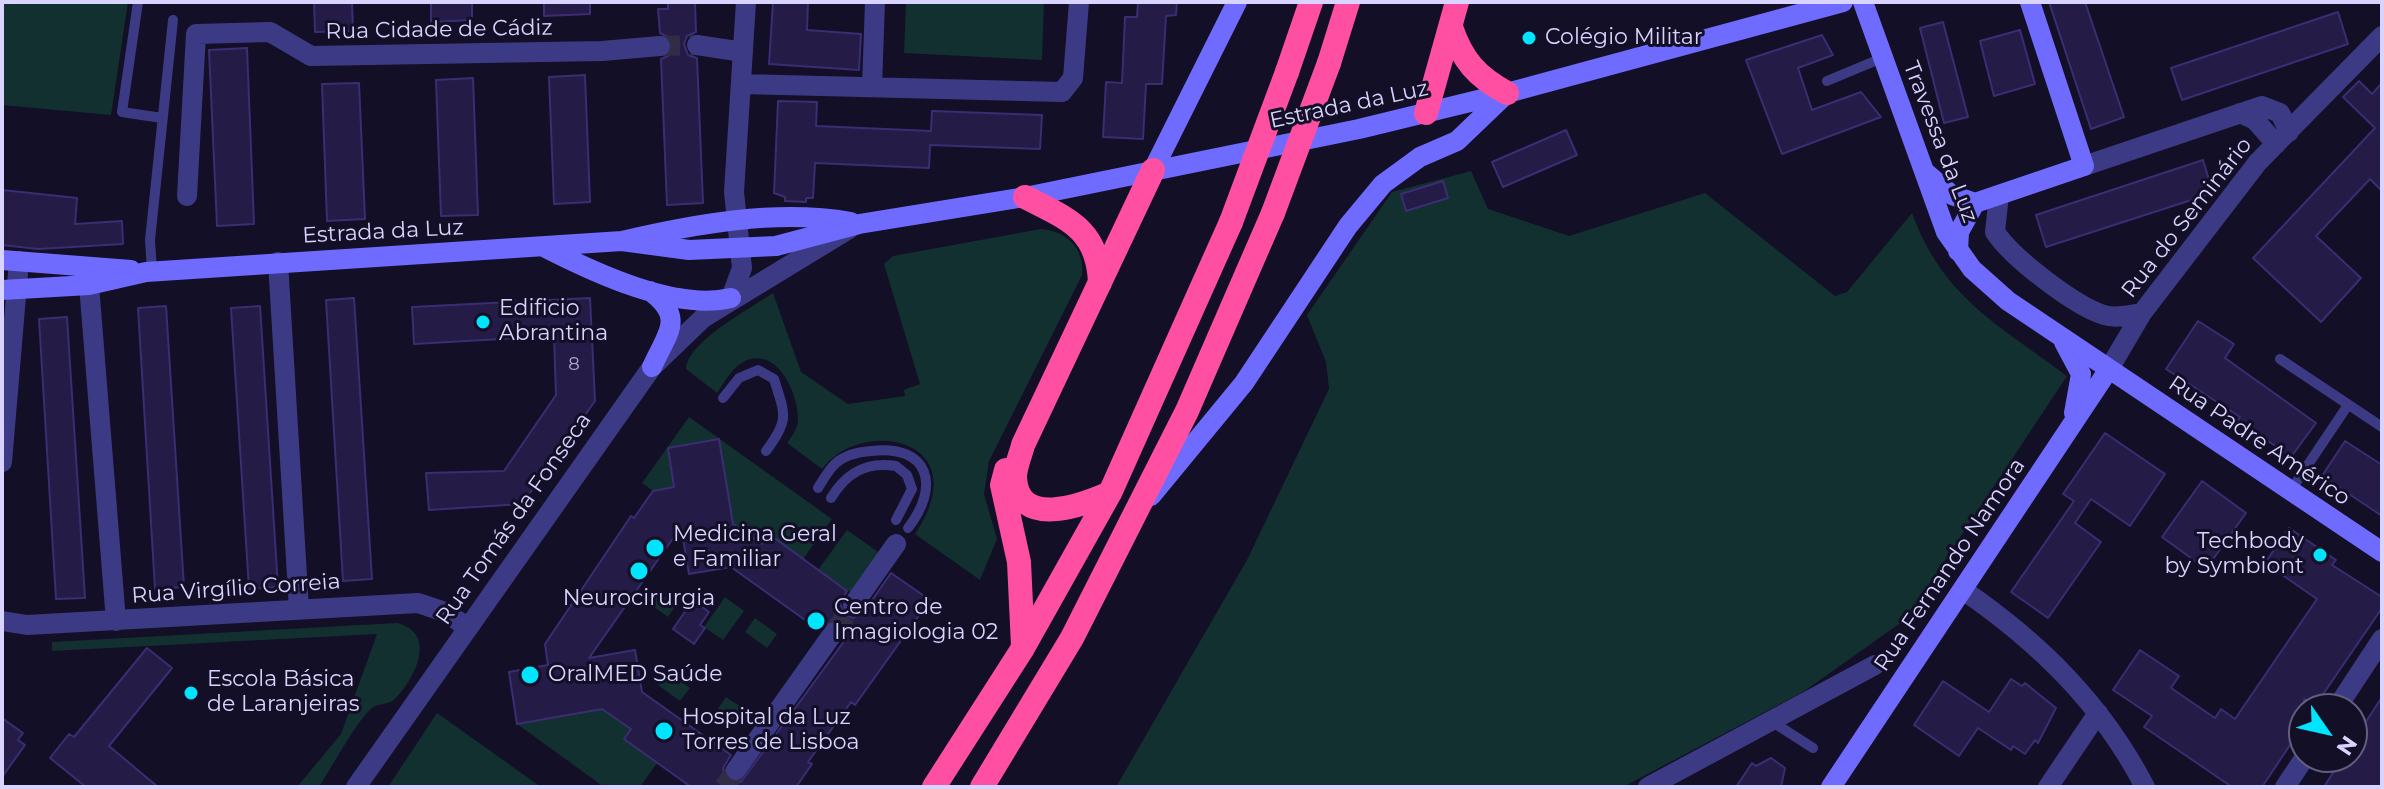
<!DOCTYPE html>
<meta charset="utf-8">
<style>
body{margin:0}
#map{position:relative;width:2384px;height:789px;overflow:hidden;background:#130f26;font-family:Montserrat,sans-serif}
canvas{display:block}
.frame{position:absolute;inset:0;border:4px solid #d9d4ff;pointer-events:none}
.north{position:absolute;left:2288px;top:693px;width:80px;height:80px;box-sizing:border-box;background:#130f26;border:2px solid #625e7d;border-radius:50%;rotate:124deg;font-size:22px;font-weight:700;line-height:32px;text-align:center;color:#d9d4ff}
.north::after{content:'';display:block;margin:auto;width:28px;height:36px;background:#00e5ff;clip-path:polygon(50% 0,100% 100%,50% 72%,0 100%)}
</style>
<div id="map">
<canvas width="2384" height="789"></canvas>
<div class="frame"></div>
<div class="north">N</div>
</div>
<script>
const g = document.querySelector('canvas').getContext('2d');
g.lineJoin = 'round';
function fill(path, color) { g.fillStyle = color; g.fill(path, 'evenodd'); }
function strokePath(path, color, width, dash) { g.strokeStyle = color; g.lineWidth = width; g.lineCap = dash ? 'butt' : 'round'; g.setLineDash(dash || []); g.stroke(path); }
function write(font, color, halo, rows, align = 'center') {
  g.font = font + ' Montserrat,sans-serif'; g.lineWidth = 6; g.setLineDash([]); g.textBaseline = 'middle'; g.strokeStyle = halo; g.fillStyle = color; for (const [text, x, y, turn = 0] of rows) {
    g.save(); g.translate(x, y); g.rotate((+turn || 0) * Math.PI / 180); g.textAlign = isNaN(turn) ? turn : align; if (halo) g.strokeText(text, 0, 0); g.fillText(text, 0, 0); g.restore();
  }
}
const green = new Path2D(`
 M2,2H128L111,115L2,105Z
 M906,2H1044L1042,60L904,53Z
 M1471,171L1488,209L1569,236L1705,193L1835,296L1847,292L1912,213C1943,298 1999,325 2067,376L1906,619L1803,692L1623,787H1116L1247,560L1329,389L1326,362L1307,315L1392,192Z
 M1041,229C1066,231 1085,248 1082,275L989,461L984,494L997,539L980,580L915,534C979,439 862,415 822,469L787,443C792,436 797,430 798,421C799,395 778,346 745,361C732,367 725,382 717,393L686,369C687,342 751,308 773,293L801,372L848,404L905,396L904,390L920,384L884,264L893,256Z
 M689,417L832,519L803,559L769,535L762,544L733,524L719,439L668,448L674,487L653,491L642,483Z
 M847,530L881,554L853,594L818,570Z
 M655,590L676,605L668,617L647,602Z
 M725,597L744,611L723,640L704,627Z
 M755,618L777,634L767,648L745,632Z
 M397,623C438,633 415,679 395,699C389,705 378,703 372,708C357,720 331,769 319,787H297L341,734L377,634L52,651V642Z
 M667,672L690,688L680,701L658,685Z
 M726,697L747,711L737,725L717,710Z
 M602,709L631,729L624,739L657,763L640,787H604L517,724Z
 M437,713L541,787H388Z`);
const building = new Path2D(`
 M314,2H352L353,31L315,32Z
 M431,2H472V20L431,22Z
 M544,2H590V14L544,16Z
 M668,2H695L696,32L687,36L684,44L688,55L697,58L703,203L667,205L661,59L668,56L673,46L670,38L660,33L658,9H668Z
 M773,2H808L807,30L861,34L859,70L769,64Z
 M1138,2H1177L1176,15L1166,16L1162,84H1146L1143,139L1103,137L1106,82L1122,83L1125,17H1137Z
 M2049,2H2085L2124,117L2091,129Z
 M2338,12L2348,44L2182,100L2171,68Z
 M1943,22L1968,117L1944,123L1920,28Z
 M2020,30L2035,84L1994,96L1980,41Z
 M1822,35L1833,55L1798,68L1812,110L1861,92L1881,117L1782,154L1746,60Z
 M247,48L254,224L217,226L209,50Z
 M585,75L590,202L554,204L549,77Z
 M473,78L478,215L441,216L436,80Z
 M2359,81L2372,94L2382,83V191L2370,179L2316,236L2361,278L2321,322L2253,258L2375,128L2343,97Z
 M359,83L365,219L327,221L322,84Z
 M778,101L817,102L816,126L931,131L932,111L1042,115L1040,149L930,145L929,168L815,163L813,198H806V202L785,201V197L774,193Z
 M1566,130L1577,155L1503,187L1492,162Z
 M2203,160L2213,193L2046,247L2036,215Z
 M1443,181L1448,198L1406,211L1401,194Z
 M2,190L77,198L75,224L122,221L123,244L38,249L2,245Z
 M354,298L372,579L343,581L326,300Z
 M590,298L595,401L522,504L429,510L426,473L504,471L556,395L554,336L414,344L412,307Z
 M166,306L184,587L155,589L138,308Z
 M260,306L278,587L249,589L231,308Z
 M67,317L85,598L56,599L39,319Z
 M2198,321L2234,344L2225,358L2316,423L2291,457L2238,420L2240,417L2166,369Z
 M2105,433L2165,474L2130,526L2091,499L2075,523L2101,542L2048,618L2011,592L2074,501L2063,494Z
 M719,439L733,524L762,544L769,534L847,591L840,603L845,615L853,618L863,613L891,573L930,600L855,705L851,702L808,762L812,764L796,787H691L624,739L631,729L602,709L517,724L509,672L548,665L545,644L631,516L634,518L653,491L674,487L668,448ZM681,527L689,574L731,567L819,630L834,619L846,627L845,640L741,782L729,781L724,775L723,768L731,755L642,692L635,650L589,658Z
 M2345,441L2382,465V516L2322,476Z
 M2202,481L2246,513L2206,569L2162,537Z
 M2289,528L2336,560L2332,565L2382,597V608L2315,706L2304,699V724L2262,787H2232L2144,727L2152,716L2113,690L2140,650L2179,676L2171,688L2215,718L2221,709L2235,719L2317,599L2265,563Z
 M693,600L709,612L700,625L705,628L694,644L673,629Z
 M147,648L172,668L109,746L158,787H86L50,758L69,734L74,737Z
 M2011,679L2022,686L2025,683L2056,708L2038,743L2035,740L2025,754L2013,746L2011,750L1978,728L1959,756L1914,725L1943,681L1989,712Z
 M2382,697V787H2324L2343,757H2352V743Z
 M2,718L23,733L18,740L25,745L2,777Z
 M1771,758L1785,768L1781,787H1736L1752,763L1756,766Z`);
const streetTunnel = new Path2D(`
 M660,46L697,45
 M834,632L853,605
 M724,787L736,770`);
const lane = new Path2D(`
 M138,2L122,112L162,118
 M1827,81L1882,58
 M152,271L150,240L173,20
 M2280,359L2382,427
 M723,398L739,378L758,370L774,379C785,415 790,419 766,451
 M818,488C823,480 829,469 836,463C845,455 859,452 871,451C929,444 941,486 908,528
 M2291,490L2348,405
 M831,498C846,473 866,461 896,466L907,475L912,489L896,520
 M1771,721L1813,748`);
const street = new Path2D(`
 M697,45L743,52
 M741,84L1062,92L1073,78L1079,2
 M872,87L875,2
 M2240,113L2255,120L2276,144
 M2084,166L2262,106L2280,113L2289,132
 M1999,195L1995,232C2012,258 2075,306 2104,315C2116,319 2130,315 2142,313
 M187,196L196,34L270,32L311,56L602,51L660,46
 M278,262L299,609
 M89,285L116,621
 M731,298L742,268L734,192L746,2
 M2109,369L2142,313L2258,162L2382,36
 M2,462L19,261
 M1963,590C2040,643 2102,704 2145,787
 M853,605L896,544
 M2,621L27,625L418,603L445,612L467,627
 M2336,709L2382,639
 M736,770L834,632
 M356,787L652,367L703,318L849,229
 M1648,787L1875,665
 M2048,787L2098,713
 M2285,787L2305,757`);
const secondary = new Path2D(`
 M1863,2L1946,232L1972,269L2008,301L2382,552
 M1153,170L1237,2
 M1925,172L1952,195L1975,203
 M1975,203L2084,166L2030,2
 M622,241L689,250L776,246L859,224L1025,197L1359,129L1507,93L1843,2
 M546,248C595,273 676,311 731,298
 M1958,251L1959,232L1975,203
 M2,260L131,270
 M2,290L89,285L146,272L622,241C695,224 776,209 851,222
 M650,291C686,318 667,333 652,367
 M2064,342L2081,374L2074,413
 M1151,496L1244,383L1348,226L1383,184L1420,157L1457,141L1504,96
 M1831,787L2109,369`);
const highway = new Path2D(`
 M1451,27C1462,60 1477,77 1507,93
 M1329,63L1348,2
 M1287,72L1311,2
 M1426,113L1457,2
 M1025,197C1068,219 1098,229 1100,283
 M1006,470L1002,485L1019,562L1023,646
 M1110,493C1083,505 1017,530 1015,477C1015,467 1021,454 1023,445L1153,170
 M934,787L1023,648L1110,493L1231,222
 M982,787L1072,638L1187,411L1273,213`);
const highwayBridge = new Path2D(`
 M1273,213L1329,63
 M1231,222L1287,72`);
const markers = [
 [1529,38,8,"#00e5ff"],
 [483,322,8,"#00e5ff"],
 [655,548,10,"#00e5ff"],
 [2320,555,8,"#00e5ff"],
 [639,571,10,"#00e5ff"],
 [816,621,10,"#00e5ff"],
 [530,675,10,"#00e5ff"],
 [191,693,8,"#00e5ff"],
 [664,731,10,"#00e5ff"]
];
const numberNames = [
 ["8",574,365]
];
const streetNames = [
 ["Rua Cidade de Cádiz",439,30,-1],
 ["Estrada da Luz",1349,105,-12],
 ["Travessa da Luz",1940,142,69],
 ["Rua do Seminário",2187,218,-52],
 ["Estrada da Luz",383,232,-3],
 ["Rua Padre Américo",2259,441,34],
 ["Rua Tomás da Fonseca",514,519,-55],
 ["Rua Fernando Namora",1950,565,-56],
 ["Rua Virgílio Correia",236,589,-4]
];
const poiNames = [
 ["Colégio Militar",1545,38],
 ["Edificio",499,309],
 ["Abrantina",499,334],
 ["Medicina Geral",673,535],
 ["e Familiar",673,560],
 ["Techbody",2304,542,"right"],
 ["by Symbiont",2304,567,"right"],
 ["Neurocirurgia",639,599,"center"],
 ["Centro de",834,608],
 ["Imagiologia 02",834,633],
 ["OralMED Saúde",548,675],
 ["Escola Básica",207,680],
 ["de Laranjeiras",207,705],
 ["Hospital da Luz",682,718],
 ["Torres de Lisboa",682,743]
];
fill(green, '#12302f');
fill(building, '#241b47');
strokePath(building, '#3b2d73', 2);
strokePath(streetTunnel, '#312d47', 20, [20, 10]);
strokePath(lane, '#3d3a85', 10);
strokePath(street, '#3d3a85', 20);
strokePath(secondary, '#6f6bff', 20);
strokePath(highway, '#ff4fa3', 24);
strokePath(highwayBridge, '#ff4fa3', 24);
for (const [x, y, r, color] of markers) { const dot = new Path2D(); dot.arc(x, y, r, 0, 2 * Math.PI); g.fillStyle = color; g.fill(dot); strokePath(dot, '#130f26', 3); }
write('18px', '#aca6d1', null, numberNames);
write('22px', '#d9d4ff', '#130f26', streetNames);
write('22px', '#d9d4ff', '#130f26', poiNames, 'left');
</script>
